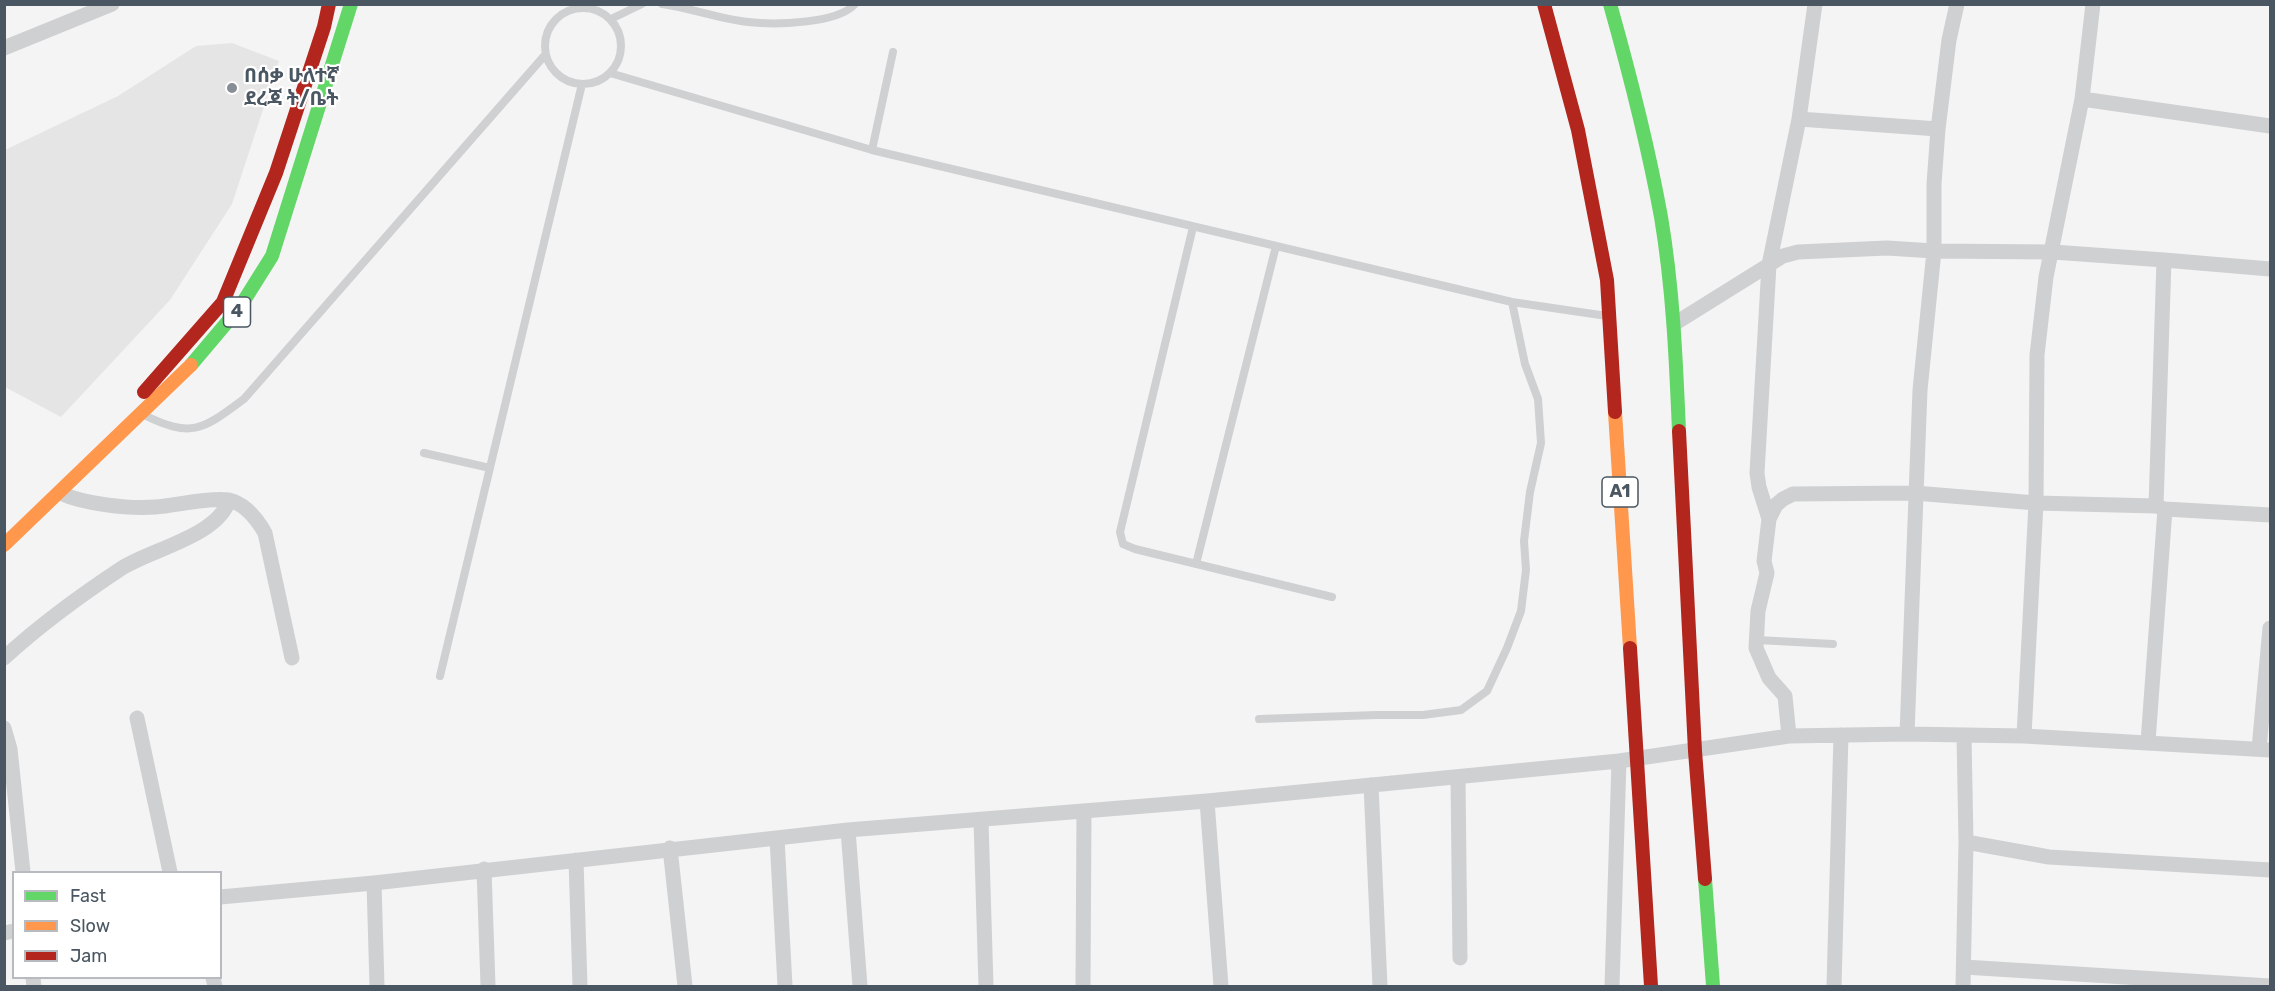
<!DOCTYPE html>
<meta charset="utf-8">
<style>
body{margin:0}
#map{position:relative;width:2275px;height:991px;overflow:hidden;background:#f4f4f4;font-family:Rubik,sans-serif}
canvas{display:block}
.frame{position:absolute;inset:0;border:6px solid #4a5661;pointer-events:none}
.legend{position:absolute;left:12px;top:871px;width:210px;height:108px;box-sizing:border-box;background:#fff;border:2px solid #b7bbc0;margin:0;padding:8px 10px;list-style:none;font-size:18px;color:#4a5661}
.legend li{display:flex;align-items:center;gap:12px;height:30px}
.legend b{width:30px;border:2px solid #b7bbc0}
</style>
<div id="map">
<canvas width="2275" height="991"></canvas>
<div class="frame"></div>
<ul class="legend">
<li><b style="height:8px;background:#63d668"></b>Fast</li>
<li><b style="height:8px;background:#ff974d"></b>Slow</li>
<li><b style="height:8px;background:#b3261e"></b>Jam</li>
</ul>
</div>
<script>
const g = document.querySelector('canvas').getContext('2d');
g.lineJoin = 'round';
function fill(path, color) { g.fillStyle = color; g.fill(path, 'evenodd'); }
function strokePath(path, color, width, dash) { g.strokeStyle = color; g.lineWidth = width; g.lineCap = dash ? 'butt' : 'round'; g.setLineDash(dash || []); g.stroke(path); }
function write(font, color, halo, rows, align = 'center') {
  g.font = font + ' Rubik,"Noto Sans Ethiopic",sans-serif'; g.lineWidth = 4.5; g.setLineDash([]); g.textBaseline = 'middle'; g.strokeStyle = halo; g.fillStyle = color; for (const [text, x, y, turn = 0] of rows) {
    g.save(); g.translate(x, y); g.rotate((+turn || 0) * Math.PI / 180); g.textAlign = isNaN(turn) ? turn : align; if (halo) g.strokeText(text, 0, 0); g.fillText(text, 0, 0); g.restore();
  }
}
const education = new Path2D(`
 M232,43L279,61L232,204L170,300L61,417L5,387V150L118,96L196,46Z`);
const lane = new Path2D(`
 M662,4C691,8 719,19 748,22C773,25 838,24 855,4
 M545 46a38 38 0 1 1 76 0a38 38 0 1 1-76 0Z
 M611,19L642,4
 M610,73L872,150L1512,302L1607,316
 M872,150L893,52
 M1193,227L1120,532L1123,544L1135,549L1332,597
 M144,415C193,439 203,429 244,399L545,55
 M424,453L490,468
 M1196,564L1276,246
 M1757,640L1833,644
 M440,676L582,84
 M1259,719L1376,715H1423L1461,710L1487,691L1507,648L1521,611L1526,570L1524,541L1530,492L1541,443L1538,399L1525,364L1512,302`);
const street = new Path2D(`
 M4,48L112,4
 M2082,99L2270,126
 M1799,119L1938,129
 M2164,260L2270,269
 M1674,324L1783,256L1798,252L1887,248L1934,251L2053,252L2164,260L2156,506
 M60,493C84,504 128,509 155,507C174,506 210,497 228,500C244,503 257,519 265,533L292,658
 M1769,519L1759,487L1757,473L1769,265L1799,119L1815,4
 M4,658C40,625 81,595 122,568C152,549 218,536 229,500
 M137,718L170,872
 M4,728L10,749L23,872
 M1907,734L1920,390L1934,251V184L1938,129L1949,40L1957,4
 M1789,736L1785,696L1769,678L1756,648L1758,611L1767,573L1764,561L1769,519L1776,505L1783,499L1793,494L1915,493L2036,503L2156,506L2165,509L2270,515
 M2024,736L2036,503L2037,355L2046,277L2082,99L2093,4
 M2148,742L2165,509
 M2259,749L2270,628
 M1458,777L1460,958
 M1371,785L1380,986
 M1207,801L1221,986
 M981,821L986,986
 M848,830L860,986
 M777,838L785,986
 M1966,842L2049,857L2270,870
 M670,848L685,986
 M576,860L580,986
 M484,869L488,986
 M374,883L377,986
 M220,897L374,883L848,830L1207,801L1619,761L1789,736L1907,734L2024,736L2270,750
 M4,933L14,931
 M1964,967L2270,986
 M33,978L34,986
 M213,978L215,986
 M1083,986L1084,811
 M1612,986L1619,761
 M1834,986L1841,735
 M1963,986L1966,842L1964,736`);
const fast = new Path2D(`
 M1610,4C1630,75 1648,145 1661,217C1673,288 1676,360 1679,431
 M191,365L240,307L272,256L351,4
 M1705,879L1713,986`);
const slow = new Path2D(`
 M1615,412L1630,648
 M4,545L191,365`);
const jam = new Path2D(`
 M1544,4L1578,130L1607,280L1615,412
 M144,392L223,302L276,173L324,27L329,4
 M1679,431L1695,751L1705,879
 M1630,648L1651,986`);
const markers = [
 [232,88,6,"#868d94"]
];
const shields = [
 [237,312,27],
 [1620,492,36]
];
const shieldNames = [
 ["4",237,312],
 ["A1",1620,492]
];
const poiNames = [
 ["በሰቃ ሁለተኛ",244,76],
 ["ደረጃ ት/ቤት",244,99]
];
fill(education, '#e6e5e6');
strokePath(lane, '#ced0d2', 8);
strokePath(street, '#ced0d2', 15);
strokePath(fast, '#63d668', 14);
strokePath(slow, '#ff974d', 14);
strokePath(jam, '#b3261e', 14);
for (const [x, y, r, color] of markers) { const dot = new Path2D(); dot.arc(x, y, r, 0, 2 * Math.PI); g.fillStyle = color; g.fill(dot); strokePath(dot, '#fff', 2); }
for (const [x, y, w] of shields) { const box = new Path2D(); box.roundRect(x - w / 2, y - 15, w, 30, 4.5); g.fillStyle = '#fff'; g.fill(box); strokePath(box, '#4a5661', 1.5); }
write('bold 18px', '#4a5661', null, shieldNames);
write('bold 20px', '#4a5661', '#fff', poiNames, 'left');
</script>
